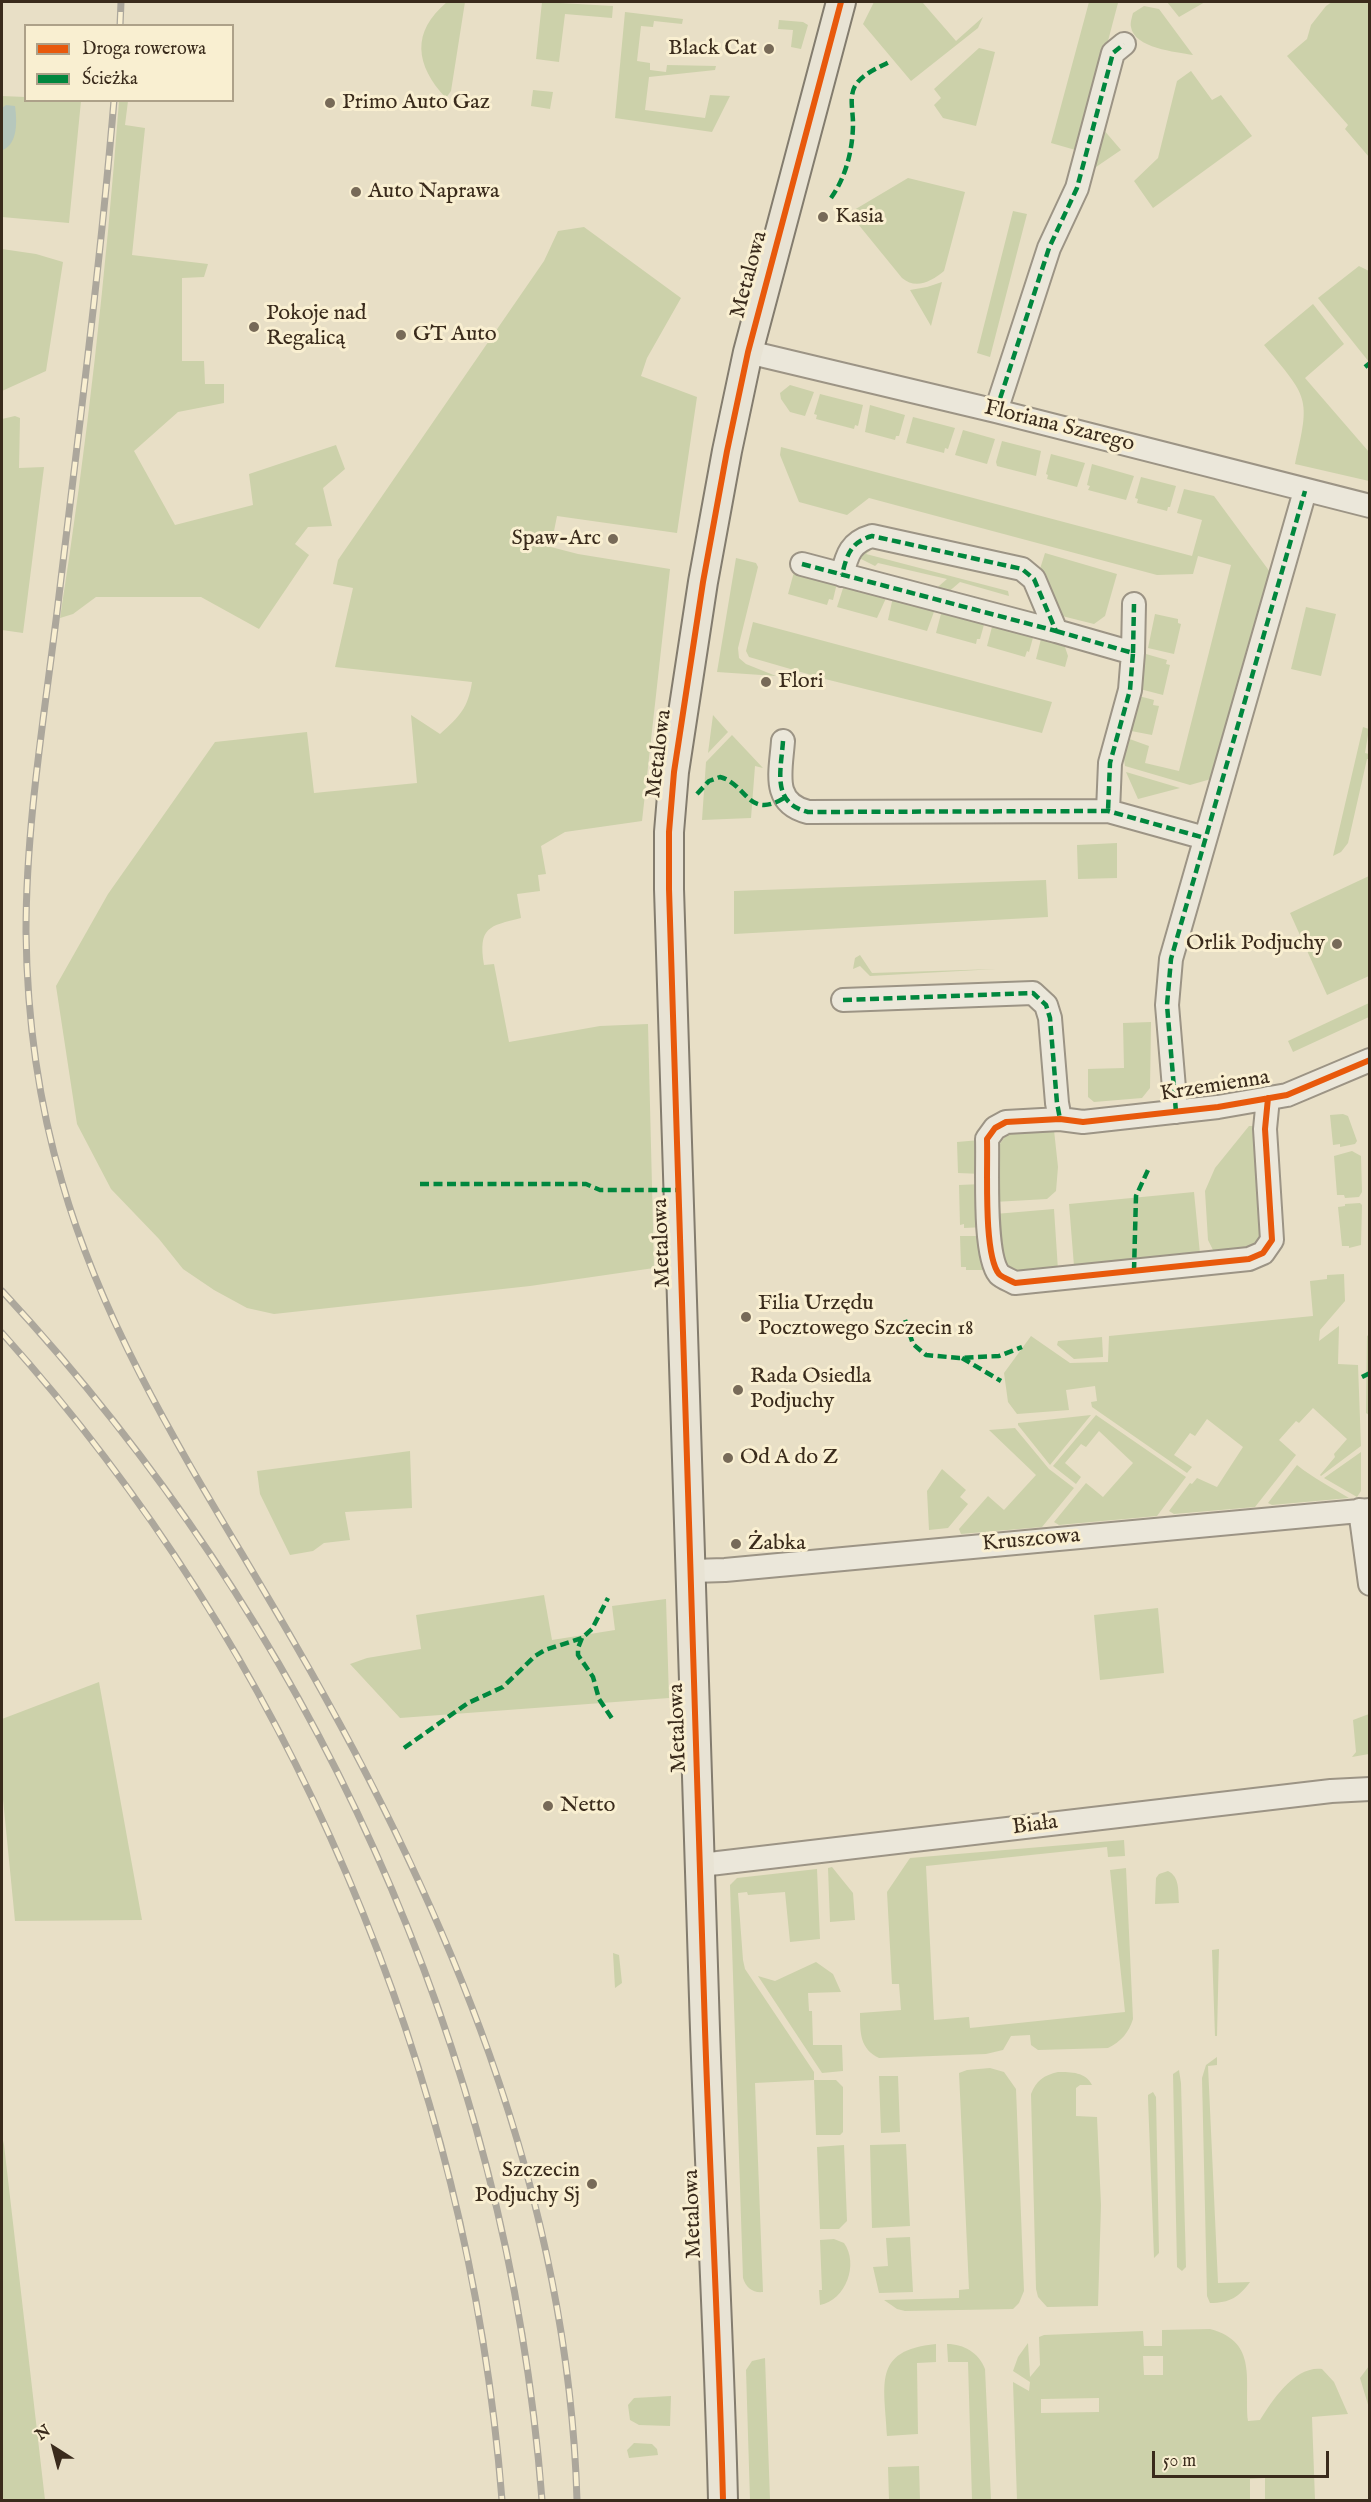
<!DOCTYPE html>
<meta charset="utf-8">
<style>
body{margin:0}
#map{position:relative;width:1371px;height:2502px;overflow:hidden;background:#e8dfc6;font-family:"IM FELL English",serif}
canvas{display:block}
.frame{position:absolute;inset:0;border:3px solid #3a2b1c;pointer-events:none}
.legend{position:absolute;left:24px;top:24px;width:210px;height:78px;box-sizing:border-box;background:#f9efd1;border:2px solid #ada189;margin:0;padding:8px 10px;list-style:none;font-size:18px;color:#3a2b1c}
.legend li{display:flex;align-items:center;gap:12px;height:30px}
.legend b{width:30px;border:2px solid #ada189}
.north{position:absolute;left:24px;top:2418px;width:60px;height:60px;-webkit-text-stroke:4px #f9efd1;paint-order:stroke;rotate:324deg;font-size:16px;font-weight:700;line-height:24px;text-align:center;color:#3a2b1c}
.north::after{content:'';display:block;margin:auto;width:21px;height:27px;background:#3a2b1c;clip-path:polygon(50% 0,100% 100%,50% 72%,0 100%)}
.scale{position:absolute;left:1152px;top:2451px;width:177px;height:27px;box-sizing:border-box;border:3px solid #3a2b1c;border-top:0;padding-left:8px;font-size:18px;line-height:21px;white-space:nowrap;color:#3a2b1c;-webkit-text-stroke:4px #f9efd1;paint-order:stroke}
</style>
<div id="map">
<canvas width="1371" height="2502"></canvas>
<div class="frame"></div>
<ul class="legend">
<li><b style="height:8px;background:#e8590c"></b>Droga rowerowa</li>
<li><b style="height:8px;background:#00873e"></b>Ścieżka</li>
</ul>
<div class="north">N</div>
<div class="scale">50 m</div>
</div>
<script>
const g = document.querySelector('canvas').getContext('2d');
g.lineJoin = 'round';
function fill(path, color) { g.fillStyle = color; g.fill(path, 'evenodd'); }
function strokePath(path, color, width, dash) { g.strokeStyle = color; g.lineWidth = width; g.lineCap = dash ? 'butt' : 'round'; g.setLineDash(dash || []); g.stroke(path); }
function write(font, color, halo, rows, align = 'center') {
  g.font = font + ' "IM FELL English",serif'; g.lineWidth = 6; g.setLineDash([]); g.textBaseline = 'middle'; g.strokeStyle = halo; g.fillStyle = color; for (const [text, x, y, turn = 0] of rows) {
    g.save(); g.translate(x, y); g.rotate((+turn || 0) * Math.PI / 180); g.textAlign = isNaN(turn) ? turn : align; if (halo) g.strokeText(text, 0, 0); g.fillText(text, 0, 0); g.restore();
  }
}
const green = new Path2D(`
 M447,2H465L451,91L446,98C415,65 411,32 447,2Z
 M542,2L613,6L612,18L565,14L559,62L536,59Z
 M874,2H925L923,3L956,41L983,17L978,28L911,81L863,24Z
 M1089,2H1118V3L1079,151L1051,143Z
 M1167,2H1205L1179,17Z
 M1332,2H1369V157L1345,129L1348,125L1287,56L1307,39L1311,25L1326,6Z
 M1144,6L1159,9L1193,55C1176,52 1134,48 1131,27C1130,23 1132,17 1133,13Z
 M625,12L683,19L682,24L654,21L653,27L641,26L637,61L650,63V70L666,72L667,65L716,66L715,70L649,77L645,110L705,118L710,95L730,96L712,132L615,118Z
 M779,20L803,22L808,25L801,49L791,47L793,30L778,29Z
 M979,48L995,52L976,126L943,118L934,105L941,98L934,89Z
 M1191,71L1212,100L1221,95L1252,136L1153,208L1134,181L1158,158L1177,81Z
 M533,90L553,92L550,109L531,106Z
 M2,96L25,97L26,100L81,101L69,223L2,217Z
 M119,101H128L125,125L145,128L132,255L208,264L204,277L182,278V361H204L205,384H224V403L178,412L134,451L175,525L253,505L249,474L336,445L345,469L323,488L332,526L308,527L295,544L309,555L259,629L201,597H96L73,614L60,618C87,446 106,273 119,101Z
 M1103,129L1121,150L1096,167L1094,166Z
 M908,178L965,192L944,271C932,281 916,290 902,278L849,213Z
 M1013,211L1027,214L990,357L977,353Z
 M584,227L681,298L647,358L641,376L697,397L677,533L557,516L554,531L547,546L578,554L670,569L642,821L565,832L541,846L546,874L538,875L540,891L517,894L521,918C489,926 478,927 484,965L494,964L509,1042L600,1026L648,1024L654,1268L530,1286L274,1314L247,1308L214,1290L183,1269L159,1239L111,1189L77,1124L56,986L108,894L215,742L307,732L314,793L417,783L411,715L440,734C460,716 468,708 472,682L335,667L353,588L333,584L338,560L544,261L558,231Z
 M2,249L36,254L63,262L46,371L2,391Z
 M1359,266L1369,271V362L1318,298Z
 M942,282L931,326L910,290L927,287Z
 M1313,304L1344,344L1305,378L1369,452V481L1295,464C1311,396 1308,398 1264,345Z
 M790,385L814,392L805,416L790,412L781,399L780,393Z
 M820,394L863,405L858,426L855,425L854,429L816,419L817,415L814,414Z
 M870,405L905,415L899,436H896L895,440L865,432Z
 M15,416L20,418L19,468L44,467L23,633L2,630V419Z
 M913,417L955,428L948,449L945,448L944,453L906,443Z
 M963,430L995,439L987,464L955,455Z
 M1002,441L1041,451L1036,476L997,466L996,462Z
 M781,447L1192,556L1202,520L1177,513L1184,489L1214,496L1270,572L1211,779L1190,785L1125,766L1123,753L1124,737L1149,746L1145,763L1179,771L1231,565L1198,556L1193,574L1157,575L869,498L847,515L799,502L780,455Z
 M1051,454L1085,463L1077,487L1047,479L1048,475L1046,474Z
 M1092,464L1134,476L1126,500L1088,490L1090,486L1087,485Z
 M1141,477L1176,486L1170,507H1168L1167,511L1137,503L1138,499L1135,498Z
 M880,543L866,554L1008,591L1009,596L960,582L946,594L932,592L947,579L878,563L875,566L859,558V549Z
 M1045,553L1117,574L1105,616L1094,624L1062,616L1039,572Z
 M736,558L756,563L758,567L738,648L739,658L746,664L776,676L717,672Z
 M794,572L837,583L833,600L829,599L827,605L788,594Z
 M844,585L887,596L877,618L837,607Z
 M893,597L935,609L927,631L888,620Z
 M1306,607L1336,614L1321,676L1291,669Z
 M942,610L985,621L980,639H977L976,644L936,633Z
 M1155,614L1178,619V623L1181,624L1174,654L1148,648Z
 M753,622L1052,702L1042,733L825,679L749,657L746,651Z
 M993,623L1034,634L1029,652L1027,651L1025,657L987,646Z
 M1042,635L1064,644L1068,656L1065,667L1036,659Z
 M1146,654L1167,660L1166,664L1170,665L1163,695L1136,688Z
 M1135,695L1154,700L1153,705L1159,706L1152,735L1126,730Z
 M713,715L728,732L708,753Z
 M1363,727L1369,729L1365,753L1369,754V759H1367L1348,843L1341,852L1333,856Z
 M732,735L763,768L755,766L751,818L702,820L706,762Z
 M1126,772L1180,788L1138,799Z
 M1117,843V878L1078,879L1077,845Z
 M1369,876V976L1327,995L1290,913Z
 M1046,880L1048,917L734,934V891Z
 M860,955L872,973L996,969L870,976L860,966L853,969L855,958Z
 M1369,1003V1017L1293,1052L1288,1041Z
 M1151,1022L1150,1088L1142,1098L1094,1102L1088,1097V1069L1124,1068L1123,1023Z
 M1343,1114L1348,1116L1357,1141L1355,1144L1340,1147V1144L1333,1145L1330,1115Z
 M1249,1126H1255L1266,1229L1256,1247L1214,1252L1208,1240L1205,1191L1215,1168Z
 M1015,1128L1054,1130L1058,1167L1056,1191L1047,1199L994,1202C995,1172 988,1147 1015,1128Z
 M980,1140L982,1174L958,1173L957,1142Z
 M1352,1151L1361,1156L1362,1192L1359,1197L1345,1198L1344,1195H1337L1334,1156Z
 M982,1184L984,1227L964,1228V1224L960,1225L959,1185Z
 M1194,1192L1200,1254L1074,1266L1069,1204Z
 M1360,1203L1362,1205L1361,1245L1349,1248V1246H1342L1338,1207L1345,1206V1204Z
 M1054,1209L1058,1270L1020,1275L998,1256L995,1214Z
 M960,1236H982L985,1239V1270H966V1267H961Z
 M1344,1274L1345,1301L1320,1330L1319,1341L1339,1326L1338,1364L1358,1365L1361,1446L1321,1476L1320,1475L1335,1457L1334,1454L1347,1439L1313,1408L1299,1423L1296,1421L1279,1440L1296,1455L1255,1507L1174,1514L1169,1511L1190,1483L1192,1484L1197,1478L1217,1487L1243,1447L1207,1419L1195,1436L1190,1433L1174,1455L1192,1467L1187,1473L1092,1407L1091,1402L1097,1401L1095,1386L1066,1390L1069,1410L1017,1414L1008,1402L1004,1373L1031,1336L1070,1363L1108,1362L1109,1336L1313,1316L1310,1281L1327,1279V1275Z
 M1367,1335L1370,1339L1369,1415L1366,1413Z
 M1102,1337L1103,1357L1074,1359L1057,1345L1058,1341Z
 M1091,1415L1050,1465L1018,1425V1423Z
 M1096,1415L1186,1477L1157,1516L1059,1525L1054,1522L1086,1483L1103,1497L1133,1463L1099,1431L1086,1447L1081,1444L1065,1463L1081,1477L1076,1484L1053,1466Z
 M1015,1428L1049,1469L1074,1488L1042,1527L961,1534L959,1529L988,1496L1004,1510L1036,1475L989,1430Z
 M410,1451L412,1508L345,1512L350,1540L324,1543L313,1551L290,1555L260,1494L257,1471Z
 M1361,1452V1491L1357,1497L1324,1478Z
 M1297,1465C1313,1478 1331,1487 1349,1498L1272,1505L1268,1503Z
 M942,1469L966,1490L960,1497L968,1504L948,1528L929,1530L927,1491Z
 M544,1595L552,1640L615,1630L612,1606L666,1599L669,1698L400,1718L350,1664L367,1658L421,1649L416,1615Z
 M1158,1608L1164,1673L1100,1680L1094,1615Z
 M99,1682L142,1920L15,1921L2,1789V1719Z
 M1369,1714V1754L1352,1757L1356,1752L1353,1720Z
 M1124,1840L1125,1856L1108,1857L1107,1847L926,1866L934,2020L969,2017L970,2028L1125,2012L1110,1870L1126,1868L1133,2019C1129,2032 1121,2042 1108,2048L1038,2050L1031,2045L1030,2035L1011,2036L1003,2050L986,2054L879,2058C860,2049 860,2033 860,2013L901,2010L899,1984H892L887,1892L910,1858Z
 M832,1867L853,1893L855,1920L830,1922L828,1868Z
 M817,1869L820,1939L790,1942L785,1892L748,1895L747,1892L738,1893L743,1960L745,1969L814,2072V2080H836L843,2087V2132L840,2135H816L814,2080L755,2083L763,2292C753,2293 746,2288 743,2278L730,1885L737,1878Z
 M1168,1871C1180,1877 1178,1891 1179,1903L1155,1904L1156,1878L1159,1874Z
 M1219,1949L1217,2036H1215L1212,1950Z
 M613,1953L619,1955L622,1983L615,1988Z
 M816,1962L833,1974L841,1992L808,1993L809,2011H812L813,2045H842L843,2071L822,2073L758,1976L775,1981Z
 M1217,2057V2065L1208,2066L1218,2283L1250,2282C1239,2297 1230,2303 1210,2303L1207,2296L1202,2078L1206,2065Z
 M990,2068L1004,2072L1016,2089L1024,2291L1019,2303L1013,2309L905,2311L897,2309L884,2300L959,2298V2290L969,2289L959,2073L967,2070Z
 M1179,2070L1181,2083L1186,2267L1182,2271L1177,2267L1173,2074Z
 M1058,2072C1071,2072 1086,2072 1092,2085H1080L1076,2088V2116L1097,2117L1101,2205L1098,2306L1047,2307L1038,2297L1036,2289L1031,2094C1036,2081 1044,2075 1058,2072Z
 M898,2076L900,2132L881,2133L879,2076Z
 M1153,2092L1156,2097L1159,2253L1154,2258L1148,2098V2095Z
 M2,2136L4,2145L45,2500H2Z
 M906,2144L910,2226L872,2228L870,2145Z
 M844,2145L847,2221L839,2229H820L817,2147Z
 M910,2237L913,2292L879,2293L873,2267L888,2266L886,2238Z
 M834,2239L844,2243C859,2264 846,2300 820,2305L819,2290H822L820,2240Z
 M1210,2329C1259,2342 1244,2381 1248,2421L1260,2420C1273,2400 1294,2366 1322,2369L1334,2382L1348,2414L1312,2417L1315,2500H1265V2478L1250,2479V2500H1017L1013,2382L1029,2391L1030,2382L1013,2371L1018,2357L1028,2343L1030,2377L1040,2365L1039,2337L1044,2335L1143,2331L1144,2346H1162V2330ZM1143,2356H1163V2375H1144ZM1099,2398V2412L1041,2413V2399Z
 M936,2344V2362L917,2363L918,2434L887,2436C885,2386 871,2350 936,2344Z
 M947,2344C964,2344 979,2353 985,2369L991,2500H972L968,2362H948Z
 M765,2358L770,2500H750L746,2370L752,2361Z
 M1369,2366V2408L1360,2378Z
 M671,2396L670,2426L639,2425L630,2420L628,2405L634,2398Z
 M634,2443L652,2444L657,2449L658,2455L629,2458L627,2450Z
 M919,2466L920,2500H889L888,2467Z`);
const water = new Path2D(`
 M6,105L15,106C17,121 18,143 3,150L2,108Z`);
const minor = new Path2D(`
 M748,352L996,411L1370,506
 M996,411L1049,248L1077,188L1113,53L1124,44
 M802,564L1056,631L1034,579L1022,569L872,536C851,542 847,554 842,575
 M1056,631L1133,653L1130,690L1110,763L1108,811
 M1133,653L1134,604
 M783,741C781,771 771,803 808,812L1108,811L1205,838
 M843,1000L1033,993L1046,1005L1050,1018L1057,1103L1060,1119
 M1268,1098L1265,1129L1272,1240L1263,1253L1249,1259L1015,1283C1010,1280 1003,1278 999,1274C983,1254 988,1167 987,1139L995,1128L1006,1122L1060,1119L1083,1122L1218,1107L1287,1095L1370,1060
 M1176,1112L1167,1005L1171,959L1305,491
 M1360,1510L1370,1584
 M692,1571L725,1570L1370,1510
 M701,1865L1331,1791L1370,1789`);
const major = new Path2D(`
 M723,2500C719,2333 709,2166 704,1998C693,1629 682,1259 669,889V832L674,772L703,582L727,451L748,352L841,2`);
const rail = new Path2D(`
 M120,26L121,2
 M114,100C100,269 78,436 58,604C45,712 26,822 26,932C27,1016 38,1101 62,1182C110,1350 209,1494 295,1644C447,1907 568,2192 577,2500
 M2,1291C310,1623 507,2046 542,2500
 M2,1333C290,1653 468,2071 502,2500`);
const quiet = new Path2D(`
 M831,198C846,177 853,149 853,123C853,111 849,97 855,86C862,74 878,68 889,62
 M1365,367L1370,363
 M996,411L1049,248L1077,188L1113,53L1124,44
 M802,564L1056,631L1034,579L1022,569L872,536C851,542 847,554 842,575
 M1056,631L1133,653L1130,690L1110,763L1108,811
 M1133,653L1134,604
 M783,741C781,771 771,803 808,812L1108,811L1205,838
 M697,794L709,781L720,777C747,784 748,820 784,798
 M843,1000L1033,993L1046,1005L1050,1018L1057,1103L1060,1119
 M1176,1112L1167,1005L1171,959L1305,491
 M420,1184H586L600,1190H679
 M1134,1271L1136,1196L1148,1170
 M905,1320L913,1344L926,1355L959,1358L999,1356L1022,1347
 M962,1358L1001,1381
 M1362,1377L1370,1373
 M582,1638L578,1648V1655L593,1677L599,1699L613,1720
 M404,1748L468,1703L503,1687L535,1656L545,1650L582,1638L592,1629L608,1598`);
const cycleway = new Path2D(`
 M1268,1098L1265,1129L1272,1240L1263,1253L1249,1259L1015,1283C1010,1280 1003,1278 999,1274C983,1254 988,1167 987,1139L995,1128L1006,1122L1060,1119L1083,1122L1218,1107L1287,1095L1370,1060
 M723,2500C719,2333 709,2166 704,1998C693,1629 682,1259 669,889V832L674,772L703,582L727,451L748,352L841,2`);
const markers = [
 [769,49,6,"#776a58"],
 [330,103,6,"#776a58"],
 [356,192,6,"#776a58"],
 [823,217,6,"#776a58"],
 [254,327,6,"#776a58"],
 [401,335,6,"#776a58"],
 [613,539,6,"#776a58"],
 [766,682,6,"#776a58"],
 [1337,944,6,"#776a58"],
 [746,1317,6,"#776a58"],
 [738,1390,6,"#776a58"],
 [728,1458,6,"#776a58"],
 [736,1544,6,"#776a58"],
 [548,1806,6,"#776a58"],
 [592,2184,6,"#776a58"]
];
const poiNames = [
 ["Black Cat",757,49,"right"],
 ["Primo Auto Gaz",342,103],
 ["Auto Naprawa",368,192],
 ["Kasia",835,217],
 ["Pokoje nad",266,314],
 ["Regalicą",266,339],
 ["GT Auto",413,335],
 ["Spaw-Arc",601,539,"right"],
 ["Flori",778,682],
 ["Orlik Podjuchy",1325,944,"right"],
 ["Filia Urzędu",758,1304],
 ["Pocztowego Szczecin 18",758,1329],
 ["Rada Osiedla",750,1377],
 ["Podjuchy",750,1402],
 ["Od A do Z",740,1458],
 ["Żabka",748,1544],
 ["Netto",560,1806],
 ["Szczecin",580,2171,"right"],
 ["Podjuchy Sj",580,2196,"right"]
];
const streetNames = [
 ["Metalowa",750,275,-75],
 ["Floriana Szarego",1059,427,14],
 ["Metalowa",660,754,-83],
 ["Krzemienna",1215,1087,-9],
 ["Metalowa",663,1243,-92],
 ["Kruszcowa",1031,1541,-5],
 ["Metalowa",679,1728,-92],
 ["Biała",1035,1826,-7],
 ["Metalowa",694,2214,-92]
];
fill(green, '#ccd1aa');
fill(water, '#b6c7bc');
strokePath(minor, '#9c9485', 26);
strokePath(major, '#837c6e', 32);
strokePath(minor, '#ebe7da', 22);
strokePath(major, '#e8e3d4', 28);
strokePath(rail, '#aca79c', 7);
strokePath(rail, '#f9efd1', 4.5, [14]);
strokePath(quiet, '#00873e', 4.5, [9, 4.5]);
strokePath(cycleway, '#e8590c', 6);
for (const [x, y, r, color] of markers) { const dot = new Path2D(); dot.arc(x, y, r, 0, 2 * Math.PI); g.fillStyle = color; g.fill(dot); strokePath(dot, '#f9efd1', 2); }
write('22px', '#3a2b1c', '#f9efd1', poiNames, 'left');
write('22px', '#3a2b1c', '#f9efd1', streetNames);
</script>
